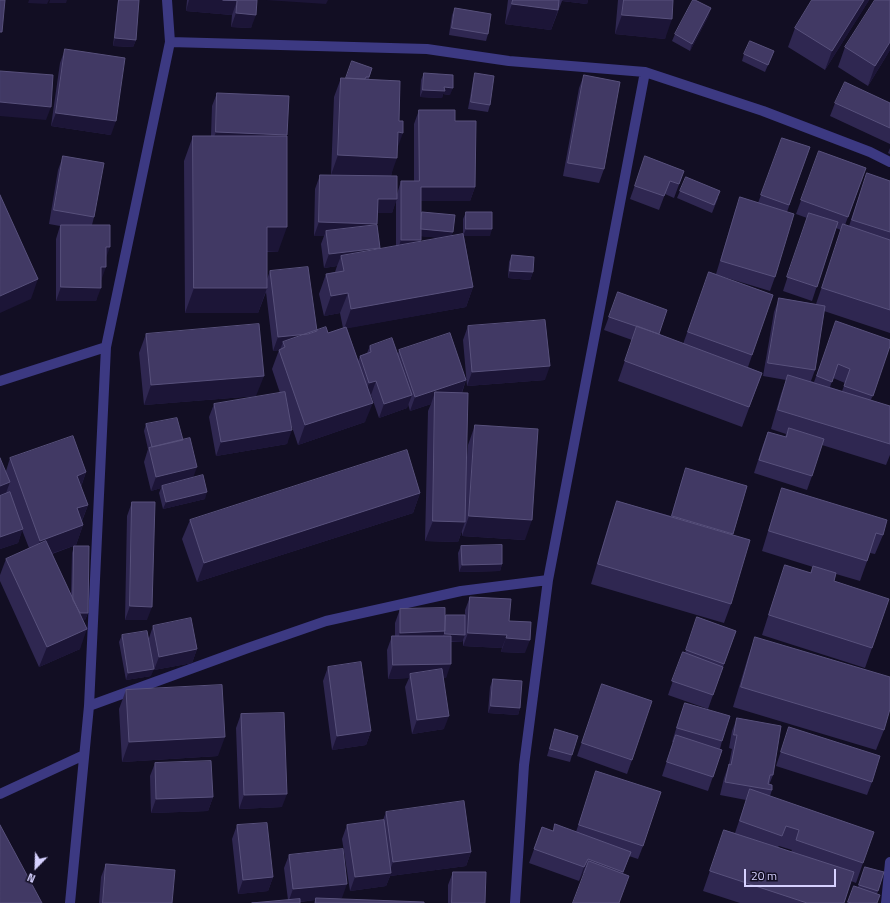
<!DOCTYPE html>
<style>
body{margin:0}
#map{position:relative;width:890px;height:903px;overflow:hidden;background:#120e23;font-family:"Titillium Web",sans-serif}
canvas{display:block}
.north{position:absolute;left:16px;top:847px;width:40px;height:40px;-webkit-text-stroke:3px #120e23;paint-order:stroke;rotate:203deg;font-size:11px;font-weight:700;line-height:16px;text-align:center;color:#d6d1ff}
.north::after{content:'';display:block;margin:auto;width:14px;height:18px;background:#d6d1ff;clip-path:polygon(50% 0,100% 100%,50% 72%,0 100%)}
.scale{position:absolute;left:744px;top:869px;width:92px;height:18px;box-sizing:border-box;border:2px solid #d6d1ff;border-top:0;padding-left:5px;font-size:12px;line-height:14px;white-space:nowrap;color:#d6d1ff;-webkit-text-stroke:3px #120e23;paint-order:stroke}
</style>
<div id="map">
<canvas width="890" height="903"></canvas>
<div class="north">N</div>
<div class="scale">20 m</div>
</div>
<script>
const g = document.querySelector('canvas').getContext('2d');
g.lineJoin = 'round';
function strokePath(path, color, width, dash) { g.strokeStyle = color; g.lineWidth = width; g.lineCap = dash ? 'butt' : 'round'; g.setLineDash(dash || []); g.stroke(path); }
function fill(path, color) { g.fillStyle = color; g.fill(path, 'evenodd'); }
const minor = new Path2D(`
 M170,42L427,49L509,61L645,72L763,111L870,152L890,162
 M0,381L106,347
 M89,706L248,648L326,621L461,591L548,580
 M0,794L84,755
 M70,903L89,706L106,347L170,42L167,0
 M515,903L524,765L548,580L645,72
 M886,903L890,862`);
const wall = new Path2D(`
 M118,0H139L136,40L133,47L113,46Z
 M187,0H257L251,28L231,27L232,15L186,11Z
 M508,0H588L587,4L562,1L551,30L505,24Z
 M618,0H673L665,39L615,34Z
 M812,0H869L825,70L788,47L795,28Z
 M455,8L488,34L486,41L449,35L452,15Z
 M709,15L690,51L672,41L675,34Z
 M845,47L890,50L868,86L838,67Z
 M65,49L111,135L51,126L60,63Z
 M774,51L765,72L742,61L744,54Z
 M372,68L369,79L397,148L391,176L397,194L401,181H414V124L419,110L455,121L475,187L470,201H421V214L422,212L452,236L463,235V219L466,212L490,236H464L473,287L466,307L347,328L358,361L360,356L367,353L370,346L398,354L399,350L466,380L462,393L466,467L468,445L475,425L525,540L462,536V531L458,542L425,541L428,411L431,404L410,411L408,404L407,408L379,418L371,395H370L365,422L298,445L291,424L287,444L216,456L209,417L214,404L280,393L272,369L279,350L273,351L266,292L258,313H185L184,161L193,136H211L212,106L217,93L287,136L278,252H267V279L270,271L317,331L328,333L343,328L340,313L324,316L319,294L326,274L335,272L337,266L324,268L321,244L324,236H314L315,189L320,175H331L334,97L341,78H346ZM396,200V246L380,249L377,225L378,213H392ZM421,236L442,238L421,242Z
 M424,73L450,95L443,94L442,98L420,97L421,80Z
 M475,73L490,105L488,112L468,109L473,80Z
 M584,75L604,169L599,183L563,176L579,88Z
 M835,103H890V144L830,116Z
 M782,138L810,147L787,212L775,277L770,291L717,275L773,295L748,367L762,373L742,427L618,381L632,340L604,330L618,292L659,334L683,344L709,272L716,274L735,211L740,197L758,203Z
 M890,148V154L888,153Z
 M819,151L866,168L845,225L849,226L867,173L890,181V333L824,311L815,370L811,381L814,382L836,321L890,346L871,400L890,406V455L886,465L822,445L812,476L807,490L754,473L763,445L768,432L785,437L786,434L771,429L781,394L786,380L763,376L774,312L779,298L816,304L841,230L836,228L812,301L783,291L807,218L796,214ZM833,378L845,383L842,391L830,387Z
 M63,156L94,217L92,225L106,260L96,301H56V239L60,226L49,224L58,170Z
 M645,156L684,171L674,198L665,194L659,210L630,199Z
 M680,191L718,198L712,213L677,198Z
 M512,255L533,272L530,280L508,278L509,262Z
 M468,326L545,380L467,386L463,340Z
 M146,334L256,396L144,405L139,353Z
 M146,424L193,478L205,499L163,509L159,493L161,488L151,491L144,462L148,449L144,431Z
 M10,458L86,472L81,487L88,505L82,521L83,525L76,545L52,554L71,595L72,553L74,546L88,613L85,620H83L80,649L39,667L0,581V575L6,559L29,548L22,530L18,543L0,549L6,471Z
 M686,468L747,486L733,535L731,604L724,623L591,584L610,520L617,501L671,516L681,482Z
 M782,488L883,535L875,554L870,553L860,581L836,574L834,581L872,648L865,668L762,635L778,585L785,565L810,573L813,567L762,551L775,508Z
 M420,493L413,513L197,582L182,539L190,520Z
 M132,502L147,620H125L127,516Z
 M461,546L502,564L500,571L459,572L458,553Z
 M470,597L509,621L525,653L501,652L502,648L463,646V638L462,642H451L446,678H444V729L412,734L405,687L409,678L388,679L387,650L392,636H395V623L400,609L445,616L465,615V610Z
 M697,617L736,631L708,709L668,695L683,652L685,653Z
 M153,626L197,649L192,663L154,670L152,658L151,676L126,680L119,642L122,635L149,638Z
 M755,637L884,730L876,750L733,707L748,657Z
 M328,667L371,731L366,745L332,750L323,681Z
 M493,679L520,708L518,715L488,713L490,687Z
 M602,684L632,760L627,774L577,756Z
 M126,690L218,756L122,762L119,709Z
 M685,703L722,741L720,749L722,750L708,791L662,776L673,742H672L680,716Z
 M241,714L282,807L239,809L236,728Z
 M737,718L773,775L769,785L772,790L770,796L863,863L856,883L851,881L844,903H740L703,891L724,830L735,833L746,800L720,795L724,778L729,764L732,749L729,748L732,731ZM779,846L792,850L791,852L778,847Z
 M789,727L872,782L867,795L776,766Z
 M555,729L572,755L570,762L547,756Z
 M155,763L213,797L208,811L151,813L150,776Z
 M596,771L643,846L638,859L629,856L623,874L584,873H583L579,881L529,863L542,827L552,831L576,832Z
 M386,812L471,852L466,866L390,876L386,886L350,891L342,839L347,825L383,820Z
 M237,825L273,877L268,891L238,894L232,839Z
 M289,855L342,898L332,899L424,903H314L315,900L300,902L288,900L284,868Z
 M106,864L172,903H99L101,877Z
 M865,867L884,872L877,894V903H847L854,886L858,887Z
 M453,872L485,903H448V885Z`);
const shadedWall = new Path2D(`
 M29,0H49L47,4L28,3Z
 M50,0H67L66,3H49Z
 M189,0H223L237,1L232,15L186,11Z
 M266,0H328L326,4Z
 M563,0H588L587,4L562,1Z
 M864,0H869L825,70L832,51Z
 M512,4L558,10L551,30L505,24Z
 M711,8L709,15L690,51L692,44Z
 M236,13L256,15L251,28L231,27Z
 M622,15L672,19L665,39L615,34Z
 M115,38L136,40L133,47L113,46Z
 M890,42V50L868,86L875,66Z
 M444,87L453,88L450,95L443,94L442,98L420,97L423,90Z
 M0,102L51,107L46,120L0,116Z
 M56,113L116,121L111,135L51,126Z
 M216,132L287,135L282,149L211,145Z
 M398,132L403,133L396,152Z
 M338,155L397,158L390,178L331,175Z
 M421,187H475L470,201H416Z
 M378,199H397L392,213H373Z
 M319,222L377,224L372,237L326,231L324,236H314Z
 M267,227H287L278,252L258,251Z
 M420,229L453,232L451,239L418,236Z
 M466,229H492L490,236H463Z
 M401,240H421L416,254H396Z
 M106,247H110L105,261Z
 M380,248L375,262L341,256L337,266L324,268L329,254Z
 M101,267H106L101,281Z
 M510,271L533,272L530,280L508,278Z
 M38,279L31,299L0,313V296Z
 M61,287L101,288L96,301H56Z
 M473,287L466,307L344,329L351,309Z
 M194,288H267L258,313H185Z
 M348,293L340,313L324,316L331,296Z
 M317,332L285,347L283,342L280,350L273,351L278,337Z
 M550,366L545,380L467,386L472,372Z
 M264,376L256,396L144,405L151,385Z
 M466,380L461,394L435,392L431,404L410,411L415,397Z
 M376,381L371,395L364,397L369,383Z
 M412,395L407,408L379,418L384,404Z
 M373,403L365,422L298,445L305,425Z
 M292,430L287,444L216,456L221,442Z
 M197,467L192,481L162,486L161,488L151,491L156,477Z
 M86,472L79,492L77,476Z
 M10,482L5,496L0,498V486Z
 M207,492L205,499L163,509L166,502Z
 M420,493L413,513L197,582L204,563Z
 M88,505L80,525L77,508Z
 M469,516L532,520L525,540L462,536Z
 M433,521L465,522L458,542L425,541Z
 M83,525L76,545L33,560L40,541Z
 M23,529L18,543L0,549V537Z
 M502,564L500,571L459,572L462,565Z
 M130,606L152,607L147,620H125Z
 M73,613H88L85,620H71Z
 M87,629L80,649L39,667L47,647Z
 M445,631L440,645L395,646L400,633Z
 M468,633L507,635L502,648L463,646Z
 M445,634L465,635L462,642L442,641Z
 M506,638L530,640L525,653L501,652Z
 M197,649L192,663L154,670L159,657Z
 M451,664L446,678H411L410,674L409,678L388,679L393,665Z
 M154,669L151,676L126,680L128,673Z
 M491,706L520,708L518,715L488,713Z
 M449,716L444,729L412,734L417,720Z
 M371,731L366,745L332,750L337,736Z
 M225,737L218,756L122,762L129,742Z
 M287,794L282,807L239,809L244,795Z
 M213,797L208,811L151,813L156,799Z
 M471,852L466,866L390,876L386,886L350,891L355,877L389,873L393,862Z
 M588,859L583,873L579,881L584,867Z
 M273,877L268,891L238,894L243,880Z
 M347,884L342,898L316,900V898L315,900L288,903L293,889Z`);
const building = new Path2D(`
 M0,0H5L2,32H0Z
 M119,0H139L136,40L115,38Z
 M223,0H257L256,15L236,13L237,1Z
 M513,0H559L558,10L512,4Z
 M624,0H673L672,19L622,15Z
 M693,0H695L711,8L692,44L675,34Z
 M812,0H864L832,51L795,28Z
 M875,0H890V42L875,66L845,47Z
 M455,8L491,14L488,34L452,28Z
 M750,41L774,51L768,65L744,54Z
 M65,49L125,58L116,121L56,113Z
 M352,61L372,68L369,77H366L365,79L346,78Z
 M0,71L53,75L51,107L0,102Z
 M424,73L453,75V88L444,87L445,91L423,90Z
 M475,73L494,76L490,105L471,102Z
 M584,75L620,82L604,169L568,163Z
 M341,78L400,81L399,121H403V133L398,132L397,158L338,155Z
 M845,82L890,103V128L835,103Z
 M217,93L289,96L287,135L216,132Z
 M419,110H455V121H476L475,187H421V240H401V181H419Z
 M193,136H287V227H267V288H194Z
 M782,138L810,147L789,205L761,195Z
 M819,151L866,168L848,217L801,200Z
 M63,156L104,163L94,217L54,210Z
 M645,156L684,171L679,184L670,181L664,196L635,186Z
 M867,173L890,181V232L852,220Z
 M320,175L397,176V199H378L377,224L319,222Z
 M686,177L720,191L714,205L680,191Z
 M0,195L38,279L0,296Z
 M740,197L794,214L775,277L721,261Z
 M422,212L455,215L453,232L421,229Z
 M466,212H492V229H466Z
 M809,213L838,222L817,287L787,277Z
 M843,224L890,240V310L822,288Z
 M61,225H110V247H106V267H101V288L61,287Z
 M377,225L380,248L329,254L326,231Z
 M463,234L473,287L351,309L348,293L331,296L326,274L344,271L341,256Z
 M512,255L534,257L533,272L510,271Z
 M308,267L317,331L308,334L278,337L270,271Z
 M709,272L773,295L752,355L688,332Z
 M618,292L667,310L659,334L609,317Z
 M779,298L825,306L815,370L768,363Z
 M545,320L550,366L472,372L468,326Z
 M836,321L890,340V346L873,396L844,386L850,369L838,364L832,382L817,376Z
 M259,324L264,376L151,385L146,334Z
 M637,326L762,373L749,407L625,361Z
 M326,327L328,333L346,327L373,403L305,425L279,350L285,347L283,342Z
 M450,333L466,380L415,397L399,350Z
 M392,338L412,395L384,404L376,381L369,383L360,356L371,352L370,346Z
 M788,375L890,406V444L778,410Z
 M285,392L292,430L221,442L214,404Z
 M435,392L468,393L465,522L433,521Z
 M177,418L183,440L152,447L146,424Z
 M475,425L538,429L532,520L469,516Z
 M789,428L824,439L812,476L759,460L768,432L786,437Z
 M73,436L86,472L77,476L88,505L77,508L83,525L40,541L10,458Z
 M190,438L197,467L156,477L149,448Z
 M407,450L420,493L204,563L190,520Z
 M0,458L10,482L0,486Z
 M686,468L747,486L733,534L672,516Z
 M203,475L207,492L166,502L162,486Z
 M782,488L887,520L883,535L876,533L867,561L769,531Z
 M10,492L23,529L0,537V496Z
 M617,501L750,540L731,604L598,564Z
 M132,502H155L152,607L130,606Z
 M46,541L87,629L47,647L6,559Z
 M502,545V564L462,565L461,546Z
 M74,546H89L88,613H80L73,600Z
 M785,565L811,573L813,566L836,573L834,581L889,599L872,648L769,615Z
 M470,597L511,599L509,621L531,622L530,640L506,638L507,635L468,633Z
 M445,608V631L400,633V609Z
 M446,615H465V635L445,634Z
 M697,617L736,631L724,664L686,650Z
 M191,618L197,649L159,657L153,626Z
 M147,631L154,669L128,673L122,635Z
 M392,636H451V664L393,665Z
 M755,637L890,677V709L884,730L741,687Z
 M683,652L723,667L713,695L672,681Z
 M361,662L371,731L337,736L328,667Z
 M442,669L449,716L417,720L410,674Z
 M493,679L522,681L520,708L491,706Z
 M602,684L652,701L632,760L582,743Z
 M222,685L225,737L129,742L126,690Z
 M685,703L730,716L722,741L677,728Z
 M284,713L287,794L244,795L241,714Z
 M737,718L781,726L773,775H770L768,784L772,785V790L725,782L729,764L731,765L737,735H734Z
 M789,727L880,756L872,782L781,752Z
 M555,729L578,736L572,755L550,749Z
 M676,735L722,750L713,777L667,762Z
 M211,761L213,797L156,799L155,763Z
 M596,771L661,792L643,846L579,825Z
 M750,789L874,832L863,863L796,840L799,830L786,826L782,836L740,821Z
 M464,801L471,852L393,862L386,812Z
 M384,820L391,873L355,877L347,825Z
 M267,823L273,877L243,880L237,825Z
 M555,824L631,852L623,872L588,859L584,867L534,849L542,827L553,831Z
 M0,825L42,903H0Z
 M724,830L854,872L844,903H807L710,871Z
 M343,849L347,884L293,889L289,855Z
 M589,861L629,876L619,903H573Z
 M106,864L175,870L172,903H103Z
 M865,867L884,872L878,891L859,885Z
 M453,872H486L485,903H452Z
 M854,886L880,895L877,903H851L848,902Z
 M316,898L424,902V903H316Z
 M300,899V903H252Z`);
strokePath(minor, '#3c3982', 10);
fill(wall, '#2f2751');
fill(shadedWall, '#1c1537');
fill(building, '#413964');
strokePath(building, '#58517c', 1);
</script>
